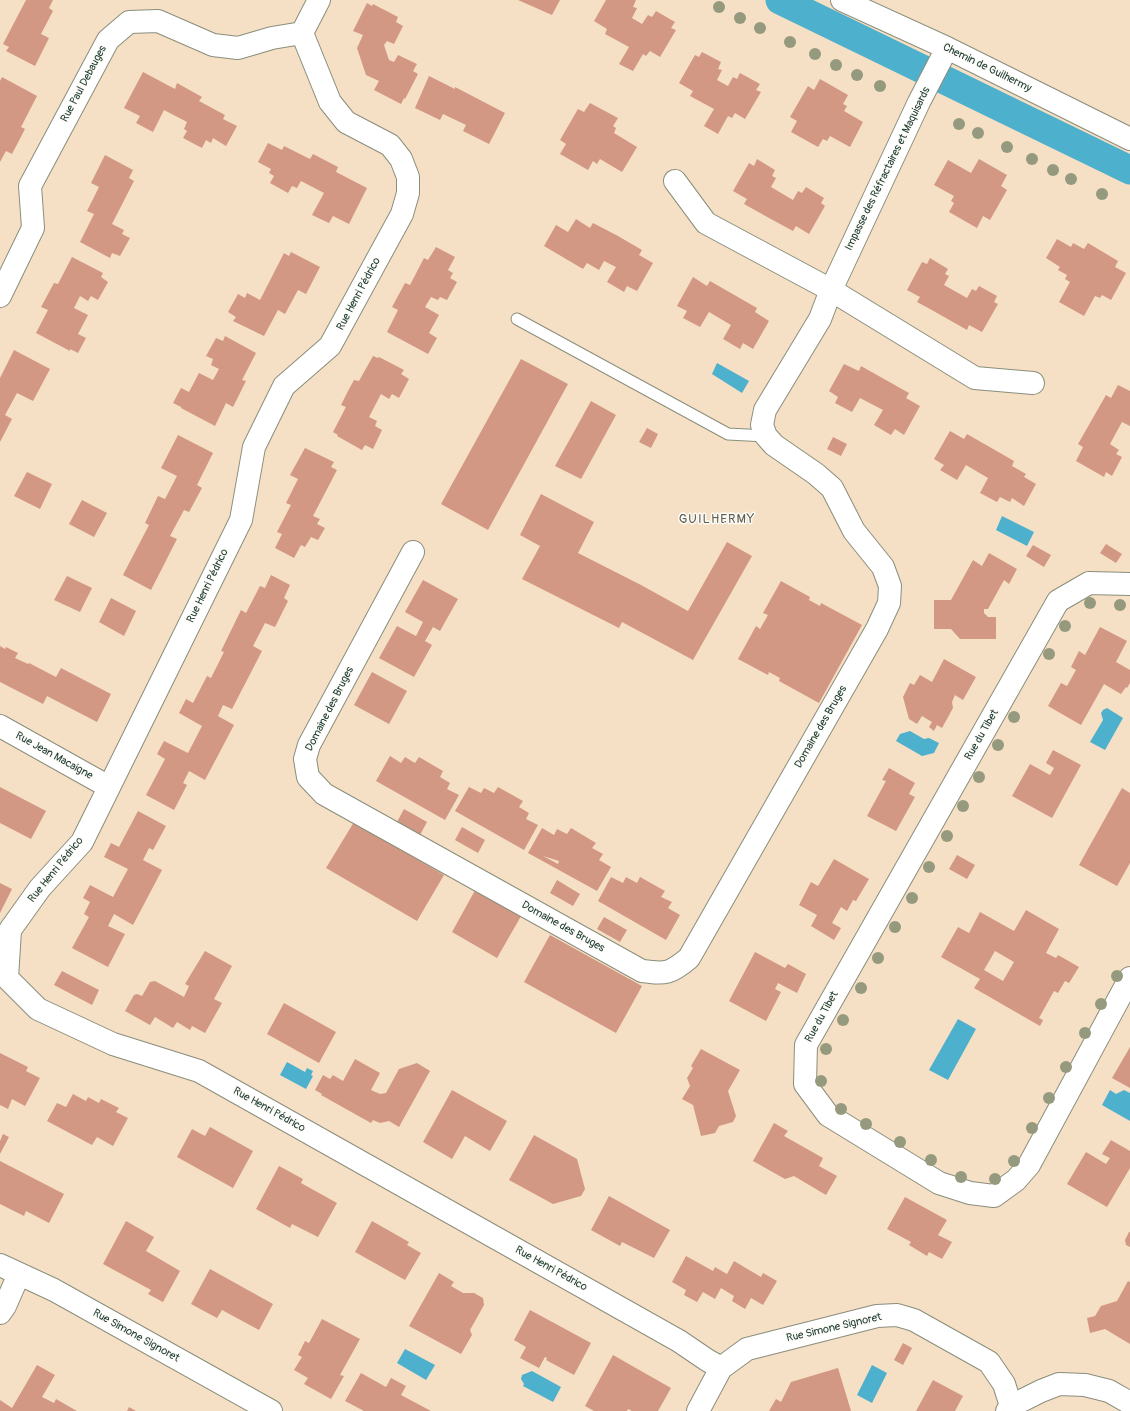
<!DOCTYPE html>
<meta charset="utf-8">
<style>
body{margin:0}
canvas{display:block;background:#f5dfc5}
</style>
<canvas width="1130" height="1411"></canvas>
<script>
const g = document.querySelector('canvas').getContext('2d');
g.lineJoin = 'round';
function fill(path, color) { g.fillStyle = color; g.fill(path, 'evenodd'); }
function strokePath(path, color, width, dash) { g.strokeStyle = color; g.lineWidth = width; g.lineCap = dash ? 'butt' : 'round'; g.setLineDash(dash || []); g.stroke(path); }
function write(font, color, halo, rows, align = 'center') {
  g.font = font + ' Pangolin,sans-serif'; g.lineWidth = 3; g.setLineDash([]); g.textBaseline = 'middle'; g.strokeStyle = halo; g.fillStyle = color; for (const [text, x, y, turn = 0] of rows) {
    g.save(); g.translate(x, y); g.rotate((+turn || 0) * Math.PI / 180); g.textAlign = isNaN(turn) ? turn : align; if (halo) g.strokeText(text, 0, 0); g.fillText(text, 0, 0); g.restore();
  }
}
const water = new Path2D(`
 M717,363L749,381L742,393L712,374Z
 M1002,516L1034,532L1027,546L996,530Z
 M1107,708L1123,718L1105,750L1090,742L1103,720L1101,713L1103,710Z
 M910,731L924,739L929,738L939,743L934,753L922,756L896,741L900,734Z
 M958,1019L976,1029L948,1080L929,1070Z
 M287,1062L305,1072L307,1068L313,1071L311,1075L313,1076L306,1089L280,1075Z
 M1110,1090L1116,1094L1124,1090L1130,1093V1121L1102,1105Z
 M405,1349L435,1365L426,1380L397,1363Z
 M872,1365L887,1373L872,1403L857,1395Z
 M532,1371L561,1387L553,1402L523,1386L524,1384L521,1379L522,1375Z`);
const canal = new Path2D(`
 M780,0L1130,170`);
const building = new Path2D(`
 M26,0H53L49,8L53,11L41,34L49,38L35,66L6,51L9,47L3,44Z
 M518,0H560L552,15Z
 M606,0H636L633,7L637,8L632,18L642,24L648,15L652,17L656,11L675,22L671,28L676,30L660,57L650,51L646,56L643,54L633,71L619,64L629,47L605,34L607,29L594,21Z
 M367,3L372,6L373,4L398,17L396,22L403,26L394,44L387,41L384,45L389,60L394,62L398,55L417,64L413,71L418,74L405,99L404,98L401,104L374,90L379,81L366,75L357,48L363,35L353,31Z
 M702,52L721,62L718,69L722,70L717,80L728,86L733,77L737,79L740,73L760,84L756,90L761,92L745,119L735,113L732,118L728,116L718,134L704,126L714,109L690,96L693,91L679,83L695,55L699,57Z
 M143,72L175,89L177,83L202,97L199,101L225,115L223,119L237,126L226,146L213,138L211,143L206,140L202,148L183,138L187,131L184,129L187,122L164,110L153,132L136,123L140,116L124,108Z
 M429,76L455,89V87L505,113L489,144L463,131L466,125L443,114L440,120L415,108Z
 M2,77L37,96L21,127L25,129L12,154L6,151L0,162V81Z
 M820,79L848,95L843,104L847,106L844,111L863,122L850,147L830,136L827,141L823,139L818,147L791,132L797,121L790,117L808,86L814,90Z
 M590,103L618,118L613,126L616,128L614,133L637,147L622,172L600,159L597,164L593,161L588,170L560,154L566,144L560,140L578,109L584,112Z
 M268,143L282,150L284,146L310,159L313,154L338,167L336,172L367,188L349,224L333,216L329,223L312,215L324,193L301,181L297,188L292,186L288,193L270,183L274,176L269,173L271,169L258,162Z
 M105,155L133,170L129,178L134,181L112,224L124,230L122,234L130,238L120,256L112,253L110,258L80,242L94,214L87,211L99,187L91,183Z
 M757,159L775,170L772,176L776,178L771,187L793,200L798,191L802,193L806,187L824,198L821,203L825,206L809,234L796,226L793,231L769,218L744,204L747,199L733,191L749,163L754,166Z
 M979,159L1007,175L1001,186L1007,190L990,220L983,216L977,228L949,212L954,203L951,201L954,196L934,185L948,160L971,173Z
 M576,219L590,228L593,223L618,236L642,250L639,255L653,263L637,291L627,286L624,292L607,282L616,267L604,261L599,270L587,263L583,269L544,246L556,225L568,232Z
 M1057,239L1071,247L1073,243L1084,249L1088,243L1118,261L1115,267L1126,273L1111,300L1102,295L1100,298L1095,296L1084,316L1059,302L1070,282L1065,279L1067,275L1058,270L1060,267L1046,258Z
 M436,247L455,257L448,270L453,273L450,278L457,282L447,300L440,297L438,300L431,297L425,307L439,315L429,333L437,338L428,354L387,332L398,310L392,307L405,283L410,285L424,258L428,260Z
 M291,252L320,267L306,294L298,290L285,314L278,310L264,336L233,321L236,317L228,312L238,294L245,298L247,293L260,300L284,253L289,256Z
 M72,257L103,273L101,277L108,282L98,300L91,296L88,301L80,296L74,308L88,315L78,334L86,338L78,353L70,349V351L36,333L48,310L41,307L54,283L58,284Z
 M930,258L948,269L945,274L949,276L944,285L967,298L972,289L976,291L979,286L997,296L994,302L998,304L982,332L969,325L967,330L930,309L917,302L920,297L907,290L922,262L927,264Z
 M693,277L707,286L710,281L757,308L755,312L769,321L753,349L743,343L740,349L723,339L731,325L709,312L700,327L683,318L687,311L677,306Z
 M225,336L256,353L242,380L246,381L233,407L226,403L215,426L181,408V407L173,403L181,388L189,392L199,373L213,380L219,369L211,365L213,359L206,356L216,338L223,341Z
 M14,350L50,369L33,401L17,393L5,415L12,419L0,442V378Z
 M373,356L378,358L379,357L404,370L401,374L409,379L399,398L392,394L389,399L381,394L369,417L377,421L375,426L382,430L373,449L365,445L362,450L337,436L338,435L333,432L346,407L341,405L348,391L354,380L359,381Z
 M521,359L568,384L488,530L441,504Z
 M844,364L859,371L861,366L909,393L906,398L920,406L904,435L895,429L891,435L874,425L883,410L860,398L852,412L835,403L838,397L829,391Z
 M1118,385L1130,391V426L1122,422L1110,444L1119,450L1116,454L1122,457L1112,476L1106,472L1104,477L1076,461L1083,447L1078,444L1106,395L1111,398Z
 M591,401L616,415L581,479L555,466Z
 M647,428L658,434L651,448L639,442Z
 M950,431L964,439L967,434L1014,461L1012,466L1026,474L1024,477L1036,484L1024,506L1012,498L1010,502L1000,497L997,502L980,493L988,478L966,465L957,480L940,470L944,465L934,459Z
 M178,435L213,453L197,485L202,488L189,512L184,510L170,536L177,539L151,590L123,575L149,525L145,523L158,496L165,499L177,476L161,468Z
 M833,437L847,444L841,456L827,449Z
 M305,448L334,462L331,467L337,470L313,516L320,519L317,524L325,528L318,540L311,537L305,547L301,545L294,558L275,548L282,534L277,532L291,505L286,503L298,479L290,475Z
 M27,472L52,484L40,509L14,496Z
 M541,494L594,522L578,553L641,585L688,611L727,542L752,556L693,660L622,622L619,628L522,579L540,546L520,535Z
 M82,500L107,513L94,537L69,524Z
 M1106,544L1122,554L1116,563L1100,553Z
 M1033,545L1051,555L1044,567L1026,556Z
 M989,553L1017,569L1009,584L1004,580L988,609H984V613L988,617H996V639H960L951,629H934V600H951L973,560L982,566Z
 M271,575L290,585L284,598L288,601L275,627L265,623L253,646L262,651L232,709L223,705L218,716L234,725L205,780L189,771L183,783L187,785L174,810L146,795L165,759L157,754L164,741L188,753L202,726L179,713L186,699L193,703L207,676L211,678L224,652L221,651L241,610L246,613L260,586L265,588Z
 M67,576L92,588L80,612L54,600Z
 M423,580L458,599L440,631L433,627L425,641L432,645L414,677L379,658L397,626L416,636L423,622L405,612Z
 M781,581L810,597L809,600L820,606L821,603L862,625L819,703L779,681L780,678L769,672L768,675L738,659L756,626L760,629L768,615L763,613Z
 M111,598L136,611L124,636L99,622Z
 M1100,627L1127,641L1116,662L1130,670V683L1127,688L1126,687L1121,694L1104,684L1081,725L1048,706L1061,683L1067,686L1076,670L1071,667L1079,651L1085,655Z
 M0,646L5,649L6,647L18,653L15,658L28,664L29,663L56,677L61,668L111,694L97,722L47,696L43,704L0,682Z
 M944,659L976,677L963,700L955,695L952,702L953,708L942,728L937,725L934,731L929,727L932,722L922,716L917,724L909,719L903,697L910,683L914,685L920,675L932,682Z
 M372,672L407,691L389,724L354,705Z
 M1053,750L1081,765L1052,818L1012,796L1030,764L1050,775L1054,768L1046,763Z
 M390,756L401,763L405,757L415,763L419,757L443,771L440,777L450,783L447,789L459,795L445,820L376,781Z
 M889,768L915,783L909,794L915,797L896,831L867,816L886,781L882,780Z
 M0,787L46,811L31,839L0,823Z
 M469,787L481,793L484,788L494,793L498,787L523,801L519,807L529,813L526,819L538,825L524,850L455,811Z
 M1122,788L1130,793V863L1117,886L1079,865Z
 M404,809L427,822L420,835L397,822Z
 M138,811L166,826L153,850L149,848L143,860L162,870L133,925L114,914L108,926L125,934L108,967L72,948L89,917L84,914L90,902L83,898L90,885L113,897L128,869L104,857L111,843L119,847Z
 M354,822L444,875L417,921L326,868Z
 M462,827L485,840L478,853L455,840Z
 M542,828L554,835L557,829L567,834L571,828L596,843L592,848L603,854L599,860L611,867L597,891L528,853ZM543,856L559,861L558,864Z
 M957,855L975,865L967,879L949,869Z
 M834,859L869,879L856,901L853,900L847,911L841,907L832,923L841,928L834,940L811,926L817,915L799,905L811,882L818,886Z
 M611,877L623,883L626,877L637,883L640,877L665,891L661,897L672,902L668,908L680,915L666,940L598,901Z
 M557,880L580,894L573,906L550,893Z
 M0,883L12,889L0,913Z
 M478,885L524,911L497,958L452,932Z
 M1026,910L1059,929L1046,953L1056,958L1058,955L1079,967L1069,983L1065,981L1058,993L1054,991L1039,1018L1043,1020L1040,1026L974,988L980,979L941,957L958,927L969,933L980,912L1014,931ZM995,951L1014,962L1003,981L984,970Z
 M604,917L627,930L620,942L597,929Z
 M550,935L642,986L616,1033L524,982Z
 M205,951L232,966L214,999L222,1003L205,1033L192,1026L190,1030L177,1022L173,1028L155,1017L150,1025L125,1011L134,995L137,994L142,996L150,982L155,981L184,997L189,986L185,984Z
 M755,952L785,968L788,964L806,974L797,993L778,983L775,989L781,992L766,1021L729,1001Z
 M62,971L99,990L92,1005L54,985Z
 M284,1003L336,1032L319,1063L267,1034Z
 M1130,1047V1088L1112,1078Z
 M701,1049L740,1070L728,1091L736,1116L733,1122L719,1126L715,1133L701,1136L693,1105L682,1099L690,1086L687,1078L693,1068L691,1066Z
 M0,1053L28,1067L26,1071L40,1078L25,1106L12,1099L8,1109L0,1105Z
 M355,1059L380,1073L371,1090L380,1094L386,1093L399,1069L417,1063L430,1071L399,1127L389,1121L380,1123L373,1120L371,1123L321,1095L322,1094L315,1090L323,1075L330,1079L333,1075L343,1081Z
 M452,1090L507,1121L490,1151L465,1136L452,1159L423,1142Z
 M73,1094L86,1101L88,1097L99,1103L101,1099L119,1108L116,1112L128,1118L113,1146L97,1137L92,1145L47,1121L57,1103L66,1107Z
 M774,1123L788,1131L784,1136L823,1158L819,1166L837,1176L826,1195L794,1176L785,1179L753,1161Z
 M210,1127L253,1151L233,1188L177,1157L192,1129L205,1136Z
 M3,1134L9,1137L0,1154V1141Z
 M534,1135L577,1159L585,1189L581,1196L553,1204L509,1180Z
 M1111,1140L1130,1151V1168L1107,1207L1067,1184L1086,1152L1106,1164L1110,1158L1102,1154Z
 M0,1161L64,1194L49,1223L26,1211L24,1216L0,1204Z
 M279,1166L303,1179L301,1183L337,1203L318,1237L292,1224L290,1228L256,1209Z
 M609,1196L670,1230L654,1258L622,1242L620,1246L591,1230Z
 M905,1197L947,1220L938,1235L952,1242L942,1259L929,1252L927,1256L909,1245L911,1242L887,1229Z
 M126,1221L154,1237L146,1251L180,1271L163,1302L148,1294L151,1290L103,1264Z
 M372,1221L409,1242L407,1245L421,1253L405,1280L355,1252Z
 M1129,1232H1130V1247L1126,1245L1125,1240Z
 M686,1256L713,1271L715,1267L727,1274L734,1261L761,1277L763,1273L777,1281L763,1305L751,1298L745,1309L732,1301L734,1296L721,1288L715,1299L703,1292L697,1302L684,1295L686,1290L672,1282Z
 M210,1269L273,1304L259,1330L222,1310L217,1318L191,1304Z
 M439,1273L454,1282L451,1286L463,1293H474L483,1298L484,1305L470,1330L472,1335L461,1354L409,1326Z
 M1128,1281L1130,1282V1344L1105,1329L1090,1333L1087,1318L1095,1316L1101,1306L1117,1301Z
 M530,1310L591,1343L574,1375L546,1360L547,1358L545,1357L539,1368L520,1358L526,1347L514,1340Z
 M322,1319L360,1339L340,1375L344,1376L331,1399L304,1384L308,1378L294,1370L302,1357L298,1355L305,1341L309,1343Z
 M903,1343L912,1348L903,1365L894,1360Z
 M613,1355L671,1388L658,1411H632L628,1409L627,1411H594L585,1406Z
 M37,1365L55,1375L42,1397L54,1403L56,1399L77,1411H0V1400L12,1408Z
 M838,1368L851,1411H769L776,1399L781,1402L791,1382Z
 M361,1373L386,1387L391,1378L406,1386L401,1395L431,1411H364L345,1401Z
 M933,1380L963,1396L955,1411H916Z
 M129,1407L136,1411H127Z`);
const lane = new Path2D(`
 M517,319L728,434L766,436`);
const street = new Path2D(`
 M319,0L302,33L330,102L346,122L390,145L401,159L408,177V193L402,214L330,346L284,386L254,447L241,520L82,842L40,888L10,930L7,978L38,1009L113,1044L199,1071L679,1341L707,1360L721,1368
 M842,0L947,48L1130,139
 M675,181L706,223L831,290L975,378L1033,383
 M0,296L33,228L30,186L108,40L129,22L158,21L213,45L238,48L272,38L302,33
 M413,552L309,745L305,759L308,777L324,794L642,971C666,974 670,974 689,958L877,629L889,603L890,586L883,567L854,531L832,488L816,474L774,445L766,436L762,425L765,410L820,319L831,290L867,213L919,102L947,48
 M1130,584L1089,583L1058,601L806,1045L805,1084L828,1115L939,1183L970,1193L994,1196L1016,1180L1029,1165L1130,978
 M0,726L109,787
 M0,1265L54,1290L271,1411
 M0,1313L5,1306L19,1274
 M698,1411L721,1368L747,1349L877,1316L897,1315L914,1320L989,1362L1004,1384L1011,1406
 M1007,1411L1011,1406L1041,1391L1059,1384L1085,1385L1109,1391L1130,1403`);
const trees = [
 [719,7],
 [740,18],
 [760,28],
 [790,42],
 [815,54],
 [836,65],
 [857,75],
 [880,86],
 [959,124],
 [978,133],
 [1007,147],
 [1032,159],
 [1053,170],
 [1071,179],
 [1102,194],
 [1090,603],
 [1120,605],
 [1065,626],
 [1049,654],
 [1014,717],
 [998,745],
 [979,777],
 [963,806],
 [947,836],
 [929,867],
 [912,898],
 [895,927],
 [878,958],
 [1117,976],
 [861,988],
 [1101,1004],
 [843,1020],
 [1085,1033],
 [826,1049],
 [1066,1067],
 [821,1081],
 [1049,1098],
 [841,1109],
 [866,1124],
 [1032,1128],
 [900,1142],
 [931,1160],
 [1014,1161],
 [961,1177],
 [995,1179]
];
const streetNames = [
 ["Chemin de Guilhermy",987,68,26],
 ["Rue Paul Debauges",84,84,-62],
 ["Impasse des Réfractaires et Maquisards",888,169,-64],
 ["Rue Henri Pédrico",359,294,-62],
 ["Rue Henri Pédrico",208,586,-64],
 ["Domaine des Bruges",330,709,-63],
 ["Domaine des Bruges",821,727,-60],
 ["Rue du Tibet",982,735,-60],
 ["Rue Jean Macaigne",54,756,29],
 ["Rue Henri Pédrico",56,870,-51],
 ["Domaine des Bruges",563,927,29],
 ["Rue du Tibet",822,1017,-61],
 ["Rue Henri Pédrico",269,1110,29],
 ["Rue Henri Pédrico",551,1269,29],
 ["Rue Simone Signoret",834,1328,-13],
 ["Rue Simone Signoret",136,1336,29]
];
const quarterNames = [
 ["GUILHERMY",717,520]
];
fill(water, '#4db0cc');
strokePath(canal, '#4db0cc', 29);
fill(building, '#d39883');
strokePath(lane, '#8a8e7c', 13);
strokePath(street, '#8a8e7c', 24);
strokePath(lane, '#fff', 11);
strokePath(street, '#fff', 22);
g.fillStyle = '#959a7e';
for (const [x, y] of trees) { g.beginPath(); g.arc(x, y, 6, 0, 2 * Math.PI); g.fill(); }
write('11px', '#1f3d34', '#fdfcf7', streetNames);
g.letterSpacing = '1px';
write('13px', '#5e5d50', '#fdfcf7', quarterNames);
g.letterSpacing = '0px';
</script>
